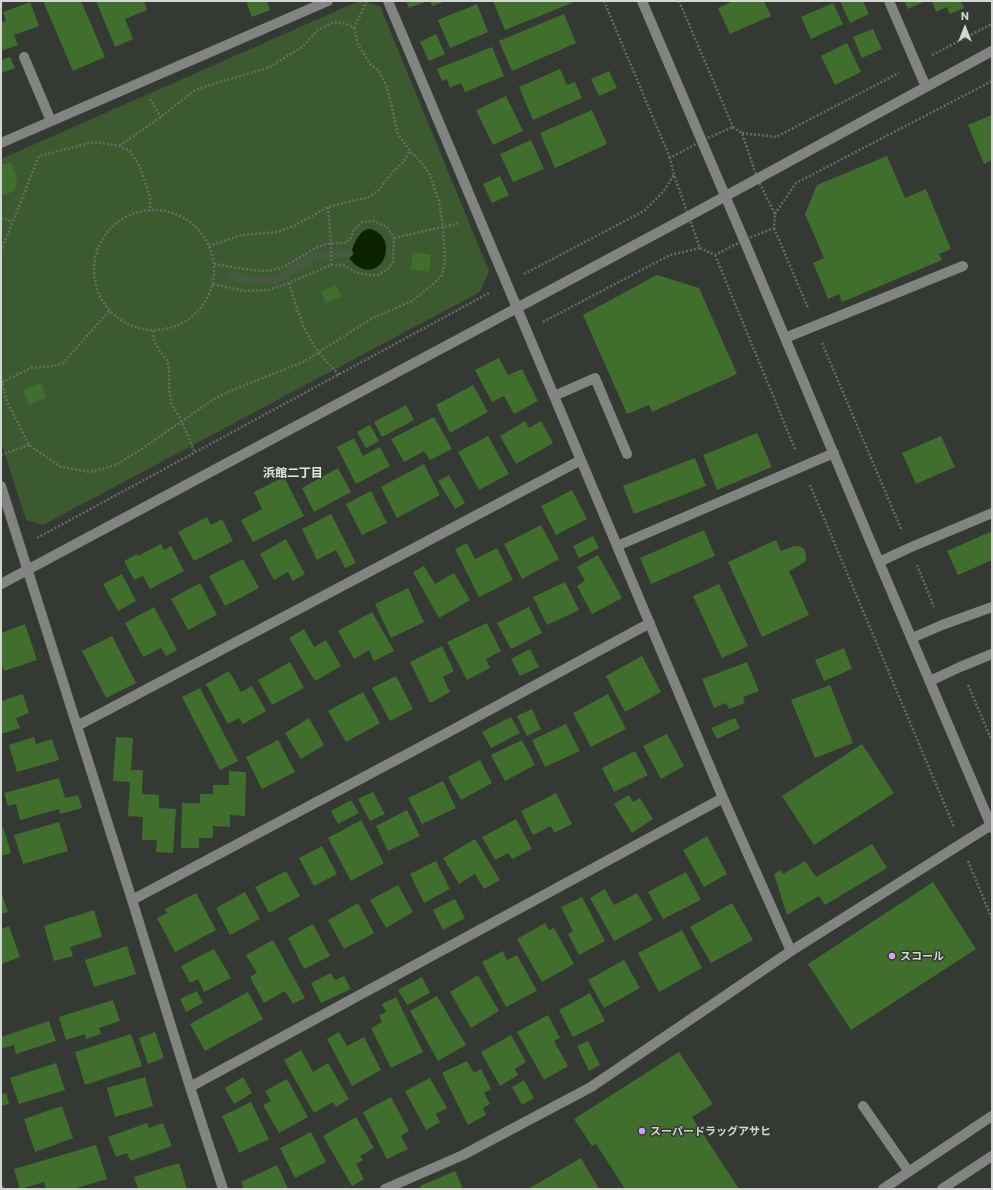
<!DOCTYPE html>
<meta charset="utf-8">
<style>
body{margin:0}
#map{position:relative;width:993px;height:1190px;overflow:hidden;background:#353933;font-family:Commissioner,sans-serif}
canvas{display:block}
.frame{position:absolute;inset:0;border:2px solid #d3d6d2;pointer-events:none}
.north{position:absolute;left:945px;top:8px;width:40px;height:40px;-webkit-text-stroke:3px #353933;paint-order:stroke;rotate:0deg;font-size:11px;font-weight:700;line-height:16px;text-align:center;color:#d3d6d2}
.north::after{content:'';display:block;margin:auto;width:14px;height:18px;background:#d3d6d2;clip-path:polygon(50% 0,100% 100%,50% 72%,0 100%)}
</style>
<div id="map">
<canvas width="993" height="1190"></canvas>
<div class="frame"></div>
<div class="north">N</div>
</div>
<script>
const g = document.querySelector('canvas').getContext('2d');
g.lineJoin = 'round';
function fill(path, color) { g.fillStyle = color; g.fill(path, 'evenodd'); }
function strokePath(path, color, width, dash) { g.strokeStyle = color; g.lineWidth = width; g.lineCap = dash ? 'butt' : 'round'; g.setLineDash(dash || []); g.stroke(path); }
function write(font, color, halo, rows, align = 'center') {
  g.font = font + ' Commissioner,"Noto Sans JP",sans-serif'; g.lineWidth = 3; g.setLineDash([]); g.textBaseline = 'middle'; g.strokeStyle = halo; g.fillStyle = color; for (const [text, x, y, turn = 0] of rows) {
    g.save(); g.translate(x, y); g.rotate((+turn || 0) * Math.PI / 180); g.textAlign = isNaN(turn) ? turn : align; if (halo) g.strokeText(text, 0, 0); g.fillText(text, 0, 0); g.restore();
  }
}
const green = new Path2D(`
 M359,1L380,6L489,271L480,292L43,525L26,520L1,442V159Z`);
const water = new Path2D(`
 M369,228C406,237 378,294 349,259C350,252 356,235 363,231C365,229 367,229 369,228Z`);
const stream = new Path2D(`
 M231,276L257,280H276L313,258L324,255L349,253`);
const building = new Path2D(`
 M43,1H81L105,57L73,71Z
 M96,1H144L147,10L125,19L133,39L115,47Z
 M246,1H267L270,10L252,17Z
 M406,1H427L409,8Z
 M430,1H446L432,6Z
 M493,1H577L505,30Z
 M733,1H764L771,16L730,34L718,8Z
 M840,1H863L869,14L850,23Z
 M904,1H926L908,9Z
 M932,1H961L964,8L950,14L947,7L936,12Z
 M30,2L39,26L14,35L18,45L1,51V23L6,21L3,12Z
 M833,3L843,24L811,39L801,17Z
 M477,4L488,32L450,48L438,20Z
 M564,14L576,43L512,71L499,41Z
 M873,29L882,49L862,58L853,37Z
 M436,34L445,54L429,61L420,42Z
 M847,43L861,72L835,85L821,56Z
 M492,47L504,76L465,92L461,83L450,88L447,79L442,81L437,69Z
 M10,57L15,68L1,73V60Z
 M560,69L567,85L575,82L582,98L533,120L519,87Z
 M609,71L617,88L599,96L591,79Z
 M506,96L523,131L493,145L476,110Z
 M592,110L607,144L555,168L540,133Z
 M992,115V160L984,164L968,125Z
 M531,140L544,169L513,182L500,154Z
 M887,156L905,198L926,189L951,249L939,254L942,260L842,302L839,294L828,299L813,263L824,258L805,214L817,185Z
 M11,162L16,176L17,184L14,190L8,194L1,195V165Z
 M500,176L509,195L492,203L483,184Z
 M413,252L431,255L429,272L411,269Z
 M657,275L699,288L737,374L652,412L649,405L627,414L583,315Z
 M336,285L341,297L326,303L321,291Z
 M499,358L508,375L522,369L538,401L514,414L504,396L492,402L475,370Z
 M41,383L46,398L29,405L23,390Z
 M473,385L488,412L450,433L436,405Z
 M406,405L414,420L382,437L374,422Z
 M434,417L452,449L430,460L424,451L404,462L391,439Z
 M525,421L529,428L541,421L553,443L516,464L500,436Z
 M370,425L379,441L366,448L357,432Z
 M757,433L772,467L717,490L703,455Z
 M488,436L509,474L479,490L458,452Z
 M941,436L955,467L916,484L902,453Z
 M354,438L363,456L380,447L390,466L356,484L337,447Z
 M695,458L706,486L634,514L623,486Z
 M424,464L440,495L397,518L381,487Z
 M338,468L351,492L314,512L302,488Z
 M449,475L465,503L455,509L438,481Z
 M284,477L304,516L253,542L241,520L262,509L254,492Z
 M572,490L587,519L556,535L541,506Z
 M371,491L387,523L362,535L346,504Z
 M331,514L356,563L345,568L336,550L317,560L302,529Z
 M207,517L211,525L222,519L233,541L194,561L178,532Z
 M541,525L559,559L522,579L504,544Z
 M704,530L715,556L651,584L640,558Z
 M992,531V560L958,575L947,551Z
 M593,536L599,548L579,558L573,546Z
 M286,539L305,574L293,581L288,572L274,580L260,554Z
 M776,540L781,551L794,546H799L804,549L806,555V560L802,564L789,571L809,615L762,637L728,562Z
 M467,543L475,559L497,548L513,580L479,597L455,549Z
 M161,544L164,550L171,546L184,571L150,589L143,576L134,580L124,561L137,554L138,556Z
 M598,555L622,598L592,614L577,586L585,581L577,567Z
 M243,559L259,588L225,606L209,576Z
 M424,566L435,584L454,573L470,600L439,618L413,572Z
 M122,574L136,601L118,611L103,584Z
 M565,582L579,610L547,625L533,597Z
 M200,583L217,615L188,630L171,599Z
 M719,584L748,646L722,658L693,596Z
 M408,588L424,622L391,638L375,604Z
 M154,607L177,650L166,656L161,648L143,657L125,623Z
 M529,607L542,633L511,649L497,623Z
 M372,612L394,651L374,661L369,650L354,659L338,631Z
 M487,623L501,651L486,659L490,668L467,680L447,642Z
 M25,624L37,660L4,671L1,662V633Z
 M304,629L314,647L326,640L341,666L315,681L289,638Z
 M112,636L136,683L106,698L82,651Z
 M442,646L454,671L443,677L450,692L430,703L410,662Z
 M844,648L852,669L824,681L815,660Z
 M530,649L539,667L520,676L511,659Z
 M642,656L661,692L625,712L606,676Z
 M290,662L304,688L272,705L258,680Z
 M747,662L759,691L743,697L745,703L729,709L726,703L714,708L702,679Z
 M229,671L241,692L252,686L266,711L243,724L239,718L228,724L206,684Z
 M396,676L413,709L390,721L372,688Z
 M830,685L853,743L815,758L791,700Z
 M200,688L238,761L220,770L182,697Z
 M363,692L380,723L346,742L328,711Z
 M23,694L29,713L16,718L20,728L1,734V701Z
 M608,694L626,729L591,747L573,713Z
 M532,709L541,729L527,736L517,716Z
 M511,717L520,733L491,748L482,732Z
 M309,718L324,745L301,759L285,733Z
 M735,718L740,728L717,739L711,728Z
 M566,724L580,751L545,767L532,740Z
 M667,734L684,766L661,779L643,746Z
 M34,737L36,744L52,739L59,760L17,772L9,745Z
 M116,737L133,738L131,770H143L142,794L159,795V808L176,809L173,853L156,852L157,840H142L143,817L128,816L130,782L113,781Z
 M278,740L295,772L262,789L246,757Z
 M522,740L535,765L505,781L491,755Z
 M862,744L894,793L814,845L782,796Z
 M635,751L648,775L614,792L602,768Z
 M480,760L492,783L461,800L448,777Z
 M229,771L246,772L245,816L230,815V827L213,826V838H199V848H181L182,803H200V794H213V785H229Z
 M59,778L65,798L78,795L82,808L60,814L59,809L20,820L16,804L8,806L4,793Z
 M443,781L456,808L422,824L408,798Z
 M373,792L385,814L370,821L358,799Z
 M556,793L572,824L554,833L551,826L533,835L521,811Z
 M629,795L633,802L640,798L653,819L632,833L614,804Z
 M351,800L359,813L338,824L331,811Z
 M407,810L420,836L388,851L376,826Z
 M516,819L532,849L512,859L508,853L495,860L482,837Z
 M361,820L384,863L351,881L328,838Z
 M59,822L68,851L23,864L14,835Z
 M1,827H3L11,853L1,856Z
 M707,836L727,874L704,887L683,850Z
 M475,839L500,880L484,889L475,874L459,884L443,858Z
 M872,844L887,868L825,905L819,896L787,915L774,874L780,870L783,874L805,861L816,877Z
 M322,846L337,874L314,886L299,858Z
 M436,861L450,889L424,903L410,874Z
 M286,871L300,896L269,913L255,887Z
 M686,872L701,900L663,919L648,892Z
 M933,882L976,949L851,1030L808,964Z
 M398,885L413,912L386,928L370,900Z
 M605,889L614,905L637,893L653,920L614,941L590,898Z
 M1,891L8,912L1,914Z
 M245,892L260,919L230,935L216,908Z
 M196,893L216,930L175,952L157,918L167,913L165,909Z
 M582,897L605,941L579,955L568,934L573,931L561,907Z
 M455,899L465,918L443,930L433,910Z
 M358,903L374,933L344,949L328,920Z
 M732,903L753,940L711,963L690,927Z
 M94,910L102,937L70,947L73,956L54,961L44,926Z
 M545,923L549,930L554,928L574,964L542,982L517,939Z
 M313,924L330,956L304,969L288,938Z
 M9,926L20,957L1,964V929Z
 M682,930L702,968L659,992L638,953Z
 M273,940L305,998L293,1004L285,991L264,1003L250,977L257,973L246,955Z
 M127,946L136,974L94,987L85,960Z
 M214,949L231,978L204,992L198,979L190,983L181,966Z
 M503,951L507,960L517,955L537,991L506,1007L482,962Z
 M624,960L640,988L604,1008L588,980Z
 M331,973L335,980L344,976L351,989L321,1003L311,983Z
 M478,975L499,1011L471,1028L450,992Z
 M422,977L430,993L407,1005L398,990Z
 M197,991L203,1003L186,1012L180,999Z
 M248,992L263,1019L205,1051L190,1024Z
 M590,993L605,1021L573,1037L559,1010Z
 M437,996L466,1045L438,1061L410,1011Z
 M396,997L423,1052L391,1068L371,1028L382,1022L379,1015L386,1012L382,1004Z
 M113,1000L120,1021L99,1028L101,1034L86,1039L85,1034L66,1040L59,1017Z
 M548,1015L560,1038L554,1041L568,1066L544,1080L517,1032Z
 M49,1021L56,1041L16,1054L14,1045L1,1049V1037Z
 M155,1032L164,1058L148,1064L139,1038Z
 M339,1032L347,1046L364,1037L381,1070L352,1086L327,1039Z
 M131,1034L142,1066L85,1085L75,1052Z
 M511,1035L526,1062L515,1069L518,1075L500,1086L481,1052Z
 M588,1041L600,1065L589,1071L577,1046Z
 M301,1050L313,1072L328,1063L349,1099L336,1107L333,1102L314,1113L284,1060Z
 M679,1052L713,1104L692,1117L739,1189H625L596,1144L592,1146L574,1119Z
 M467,1061L474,1073L481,1069L491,1089L484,1093L490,1104L483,1108L486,1115L468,1125L442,1073Z
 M56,1063L65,1090L19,1104L10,1078Z
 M145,1077L153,1106L115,1117L107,1088Z
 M243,1077L252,1093L234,1104L225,1088Z
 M430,1078L447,1108L436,1114L440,1122L426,1130L405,1091Z
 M287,1079L308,1117L279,1133L263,1105L271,1101L265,1091Z
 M524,1080L534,1098L522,1105L512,1087Z
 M6,1093L9,1104L1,1106V1094Z
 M391,1097L409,1131L401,1136L408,1149L387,1159L363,1112Z
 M251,1102L269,1139L239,1153L222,1116Z
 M62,1106L73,1138L35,1152L24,1119Z
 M356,1117L374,1148L360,1156L363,1160L356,1164L364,1179L352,1186L323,1136Z
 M147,1123L149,1128L163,1123L172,1146L130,1161L127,1153L116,1157L108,1137Z
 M311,1132L326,1162L295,1178L280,1148Z
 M96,1145L107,1179L73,1189H46L44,1182L20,1189L14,1169Z
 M581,1158L599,1189H528Z
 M179,1163L187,1189H138L134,1177Z
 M277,1165L288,1189H244L241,1182Z
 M455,1171L463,1189H421L420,1186Z`);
const path = new Path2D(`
 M604,1L670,158
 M679,1L733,127
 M354,28L367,1
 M932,55L992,24
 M150,99L161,117
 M733,127L742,133L757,178L775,214L774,228L744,240L715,255L700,248L674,175L670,158L701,141Z
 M742,133L776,137L899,73
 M328,207L331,243V265
 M94 270a60 60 0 1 1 120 0a60 60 0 1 1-120 0Z
 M775,214L796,183L992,81
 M1,218L12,222
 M774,228L808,308
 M394,238L460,223
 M209,246L242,235L278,232L296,225L328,207L369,197L379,190L391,174L404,161L410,151
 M1,251L39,156L94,142L119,146L130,151L140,167L150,197V211
 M715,255L795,449
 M524,274L644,211L663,192L674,175
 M289,283C296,307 303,331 318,351C324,360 332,367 339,375
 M213,284L244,291L269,290L289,283L331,265H343L355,272L367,275H378L388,269L393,262L394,238L387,227L374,221L362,222L354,229L351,238L345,243C338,243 331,242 324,245C306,250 290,268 272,270C256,273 231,266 214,264
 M543,322L670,255L700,248
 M153,331L154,341L161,353L167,360L169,369V386L171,403L182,422L195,453
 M822,343L902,531
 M1,376L6,399L29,445L61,467L90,472L116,465L140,450L214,399L233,390L305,361L371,319L412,301L431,286L442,275L445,259L443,227L439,201L429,173L420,161L410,151L398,134L390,99L386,85L379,71L371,65L358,45L354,28L346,24L334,22L318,30L302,47L268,68L216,83L195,90L161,117L119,146
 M2,382L31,368L54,366L63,363L109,311
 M1,455L29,445
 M810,485L954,827
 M37,538L489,293
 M917,565L934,607
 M968,685L992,741
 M968,861L992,919
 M1,1182L3,1189`);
const minor = new Path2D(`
 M388,1L723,798L791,951
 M642,1L744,240L879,562L992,828
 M889,1L926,87
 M24,57L51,121
 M1,143L328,1
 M785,338L963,266
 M554,396L595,378L627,454
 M1,486L132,900L190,1087L223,1189
 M617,546L834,453
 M879,562L909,548L992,513
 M1,584L689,216L992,51
 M912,638L942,625L992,607
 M930,681L960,667L992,654
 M77,726L581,460
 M132,900L445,734L650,623
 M190,1087L723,798
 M863,1106L909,1172
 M385,1189L463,1155L591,1087L791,951L991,825
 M883,1189L992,1116
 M942,1189L992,1156`);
const markers = [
 [892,956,4,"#dd99f3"],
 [642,1131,4,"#dd99f3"]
];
const poiNames = [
 ["スコール",900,956],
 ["スーパードラッグアサヒ",650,1131]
];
const neighbourhoodNames = [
 ["浜館二丁目",293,473]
];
fill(green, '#3b5a30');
fill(water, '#0b2302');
strokePath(water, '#475940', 1);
strokePath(stream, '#475940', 8);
fill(building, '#406f2d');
strokePath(path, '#686c67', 2.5, [2, 2]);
strokePath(minor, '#828481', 10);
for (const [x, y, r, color] of markers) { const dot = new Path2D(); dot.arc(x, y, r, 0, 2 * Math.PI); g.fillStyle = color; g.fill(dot); strokePath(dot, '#353933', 1.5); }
write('bold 11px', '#d3d6d2', '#353933', poiNames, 'left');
write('bold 12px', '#e0e6de', '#353933', neighbourhoodNames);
</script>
